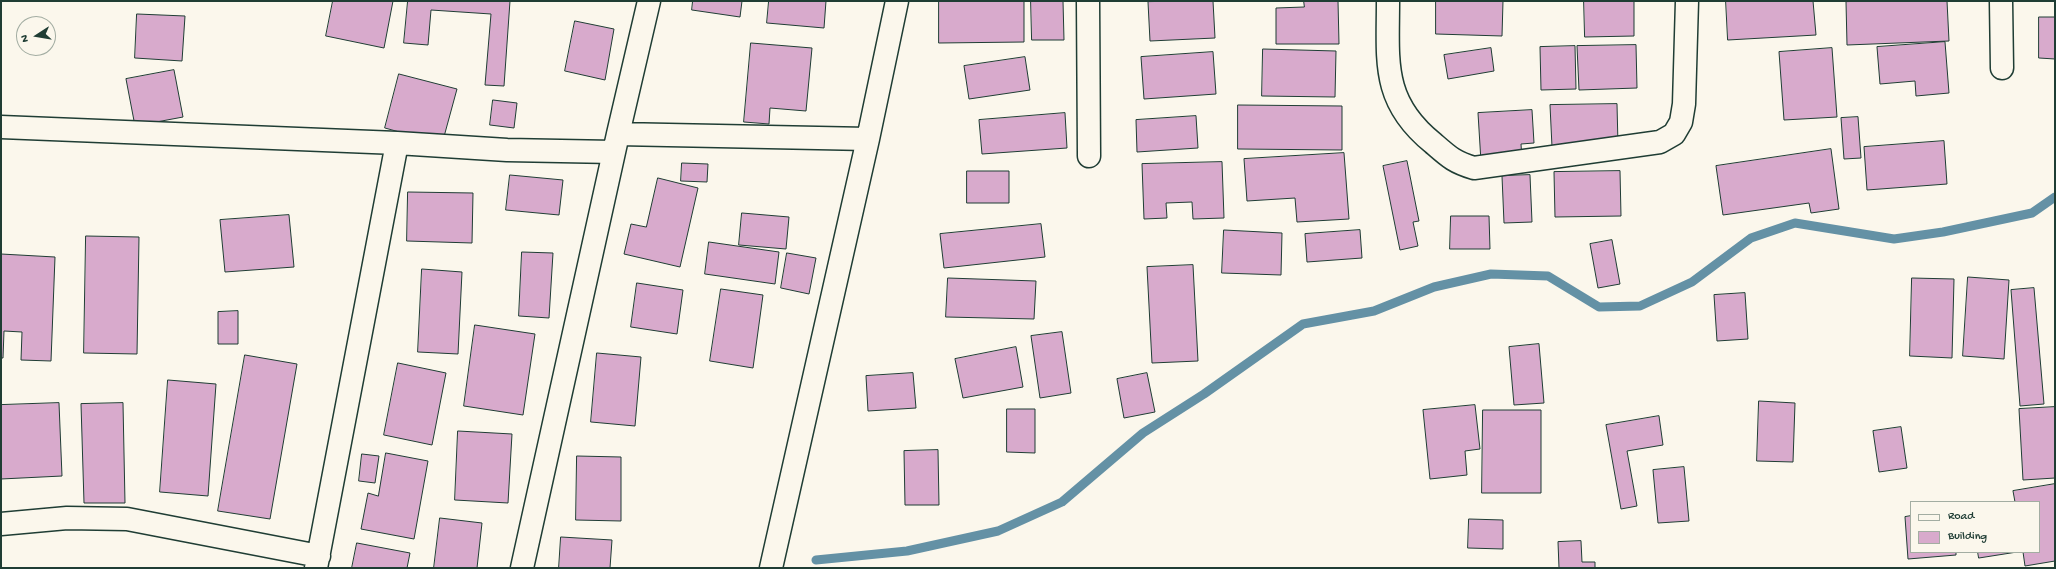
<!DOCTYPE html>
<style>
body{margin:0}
#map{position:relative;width:2056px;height:569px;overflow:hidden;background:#fbf7ec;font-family:"Gochi Hand",sans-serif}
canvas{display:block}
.frame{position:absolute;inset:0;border:2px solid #1f3d34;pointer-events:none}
.legend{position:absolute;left:1910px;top:501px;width:130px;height:52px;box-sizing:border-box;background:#fbf7ec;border:1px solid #a3ada2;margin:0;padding:5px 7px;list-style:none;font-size:12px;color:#1f3d34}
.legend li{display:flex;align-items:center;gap:8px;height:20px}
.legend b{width:20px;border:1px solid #a3ada2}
.north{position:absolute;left:16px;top:16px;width:40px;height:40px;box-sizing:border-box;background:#fbf7ec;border:1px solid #a3ada2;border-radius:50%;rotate:258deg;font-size:11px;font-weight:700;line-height:16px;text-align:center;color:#1f3d34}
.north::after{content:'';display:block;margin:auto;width:14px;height:18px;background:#1f3d34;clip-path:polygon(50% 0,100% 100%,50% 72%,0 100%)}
</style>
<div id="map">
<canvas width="2056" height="569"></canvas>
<div class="frame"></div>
<ul class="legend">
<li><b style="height:5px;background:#fbf7ec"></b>Road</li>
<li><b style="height:11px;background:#d8aacc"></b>Building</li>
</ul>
<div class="north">N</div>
</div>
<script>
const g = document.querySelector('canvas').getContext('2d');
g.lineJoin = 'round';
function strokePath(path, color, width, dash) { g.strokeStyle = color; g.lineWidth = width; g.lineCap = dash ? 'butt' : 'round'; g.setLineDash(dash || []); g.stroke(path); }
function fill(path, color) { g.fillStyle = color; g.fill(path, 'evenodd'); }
const stream = new Path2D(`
 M816,560L907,551L998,531L1062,502L1143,433L1204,394L1303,324L1374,311L1434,287L1491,274L1548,276L1599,307L1640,306L1692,282L1751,238L1795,223L1894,239L1943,232L2032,213L2055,197`);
const building = new Path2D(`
 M333,1H393L384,48L326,36Z
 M408,1H510L504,86L485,85L491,14L431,10L428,45L404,43Z
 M693,1H742L740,17L692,10Z
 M769,1H826L824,28L767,23Z
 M939,1H1024V42L939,43Z
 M1031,1H1063L1064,40H1032Z
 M1213,1L1215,38L1150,41L1148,2Z
 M1304,1H1338L1339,44H1276V8L1304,7Z
 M1436,1H1503L1502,36L1436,34Z
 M1584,1H1634V36L1585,37Z
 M1726,1H1813L1816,35L1728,40Z
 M1875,1H1947L1949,41L1847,45L1846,2Z
 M137,14L185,16L182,61L135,58Z
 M2039,17H2055V59L2039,58Z
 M575,21L614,29L605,80L565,71Z
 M1945,42L1949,93L1916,96L1915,81L1880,84L1877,47Z
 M751,43L812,48L806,111L770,108L769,124L744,122Z
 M1636,45L1637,88L1579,90L1577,46Z
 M1575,46L1576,89L1541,90L1540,47Z
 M1491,48L1494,71L1448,79L1444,55Z
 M1832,48L1837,117L1784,120L1779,52Z
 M1263,49L1336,51L1335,97L1262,96Z
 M1213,52L1216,94L1144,99L1141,57Z
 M1025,57L1030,90L969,99L964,66Z
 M174,70L183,117L135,126L126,79Z
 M399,74L457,89L442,144L385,128Z
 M493,100L517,103L514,128L490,125Z
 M1617,104L1618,145L1552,147L1550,105Z
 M1238,105L1342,106V150L1238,149Z
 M1532,110L1534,143L1521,144L1522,159L1481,162L1478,113Z
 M1065,113L1067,148L982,154L979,120Z
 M1196,116L1198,148L1137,152L1136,120Z
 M1858,117L1861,158L1844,159L1841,118Z
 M1944,141L1947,184L1867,190L1864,147Z
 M1831,149L1839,209L1811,213L1809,203L1723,215L1716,166Z
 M1344,153L1349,219L1297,222L1295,198L1247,201L1244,159Z
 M1407,161L1419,221L1413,222L1418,246L1400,250L1383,166Z
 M1222,162L1224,218L1193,219L1192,202L1166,203L1167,218L1144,219L1142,164Z
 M682,163L708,164L707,182L681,181Z
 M967,171H1009V203H967Z
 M1620,171L1621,216L1555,217L1554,172Z
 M510,175L563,180L559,215L506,210Z
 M1530,175L1532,222L1504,223L1502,176Z
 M658,178L698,188L680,267L624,254L631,224L646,227Z
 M408,192L473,193L472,243L407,241Z
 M742,213L789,217L786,249L739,245Z
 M289,215L294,267L225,272L220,220Z
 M1451,216H1489L1490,249H1450Z
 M1041,224L1045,257L944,268L940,234Z
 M1224,230L1282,233L1281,275L1222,273Z
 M1360,230L1362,258L1307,262L1305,234Z
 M86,236L139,237L137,354L84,353Z
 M1612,240L1620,284L1598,288L1590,244Z
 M709,242L779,252L775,284L705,274Z
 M522,252L553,253L549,318L519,316Z
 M787,253L816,258L809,294L781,288Z
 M1,254L55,257L51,361L21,360L22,332L4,331L3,358H1Z
 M1193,265L1198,361L1152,363L1147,267Z
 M422,269L462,272L458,354L418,352Z
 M1968,277L2009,280L2004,359L1963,356Z
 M948,278L1036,281L1034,319L946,317Z
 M1912,278L1954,279L1952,358L1910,356Z
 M637,283L683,290L677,334L631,327Z
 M2034,288L2044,404L2020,406L2011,290Z
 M721,289L763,295L753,368L710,361Z
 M1745,293L1748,339L1717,341L1714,295Z
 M238,311V344H218V312Z
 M475,325L535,334L523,415L464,406Z
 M1062,332L1071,393L1040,398L1031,336Z
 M1539,344L1544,403L1514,405L1509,347Z
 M1016,347L1023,387L963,398L955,359Z
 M597,353L641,357L635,426L591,422Z
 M245,355L297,364L270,519L218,511Z
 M398,363L446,373L432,445L384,435Z
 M913,373L916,408L868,411L866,376Z
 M1147,373L1155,412L1124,418L1117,379Z
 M168,380L216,384L208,496L160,492Z
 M1759,401L1795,403L1793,462L1757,461Z
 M59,403L62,476L1,479V405Z
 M123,403L125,503H84L81,404Z
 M1475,405L1480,449L1465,451L1467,475L1430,479L1423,410Z
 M2055,407V478L2023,480L2019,409Z
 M1007,409H1035V453L1007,452Z
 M1483,410H1541V493H1482Z
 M1659,416L1663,445L1627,451L1637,506L1621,509L1606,425Z
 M1901,427L1907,468L1879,472L1873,431Z
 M458,431L512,434L508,503L455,500Z
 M938,450L939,505H905L904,451Z
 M386,453L428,461L414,539L361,529L368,493L378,496Z
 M362,454L379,456L375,483L359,481Z
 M577,456L621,457V521L576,520Z
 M1684,467L1689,521L1658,523L1653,470Z
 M2055,484V561L2025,566L2023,552H2039V502H2015L2013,491Z
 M1911,516V552H1956V555L1908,559L1905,517Z
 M440,518L482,523L477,568H434Z
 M1469,519L1503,520V549L1468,548Z
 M561,537L612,540L610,568H559Z
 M1581,541L1582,562H1595V568H1559L1558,542Z
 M357,543L410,553L407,568H352Z
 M1978,552H2017L1979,558Z`);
const minor = new Path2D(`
 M1088,1L1089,156
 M1388,1C1388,61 1381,101 1433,143C1449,157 1454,162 1474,168L1660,142L1674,134L1681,122L1684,104L1687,1
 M2001,1L2002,68
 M1,127L397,143L507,150L614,152
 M618,134L868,139
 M1,524L67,518L127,519L319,556
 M316,568L397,143
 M522,568L618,134L649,1
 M771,568L868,139L897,1`);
strokePath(stream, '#6491a5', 9);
fill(building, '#d8aacc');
strokePath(building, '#1f3d34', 1);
strokePath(minor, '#1f3d34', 25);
strokePath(minor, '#fbf7ec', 22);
</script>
